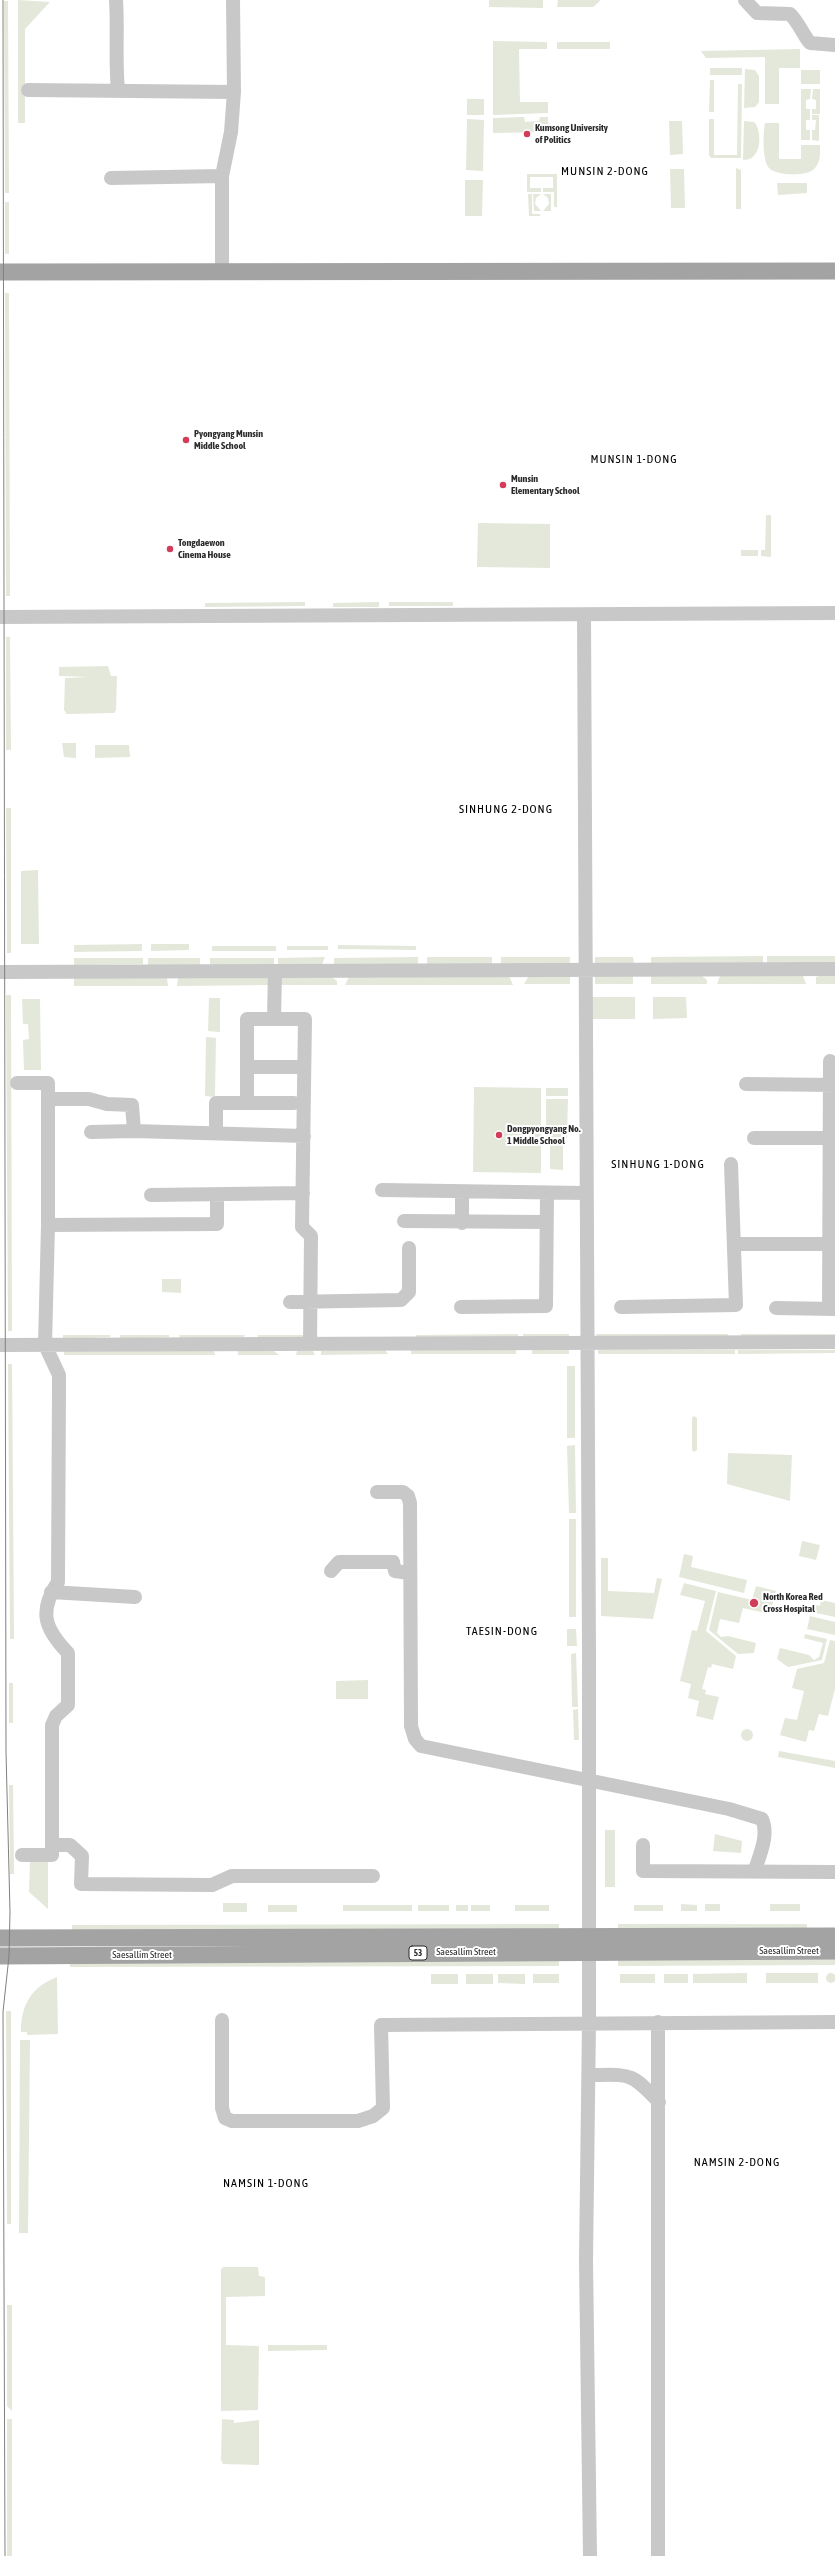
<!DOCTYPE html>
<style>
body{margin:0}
canvas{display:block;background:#fff}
</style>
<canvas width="835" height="2556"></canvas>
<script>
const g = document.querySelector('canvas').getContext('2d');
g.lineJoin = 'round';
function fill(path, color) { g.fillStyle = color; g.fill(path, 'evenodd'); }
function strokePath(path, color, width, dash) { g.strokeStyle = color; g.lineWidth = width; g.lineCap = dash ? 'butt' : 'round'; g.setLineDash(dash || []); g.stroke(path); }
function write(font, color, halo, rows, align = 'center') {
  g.font = font + ' "Asap Condensed",sans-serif'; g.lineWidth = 4; g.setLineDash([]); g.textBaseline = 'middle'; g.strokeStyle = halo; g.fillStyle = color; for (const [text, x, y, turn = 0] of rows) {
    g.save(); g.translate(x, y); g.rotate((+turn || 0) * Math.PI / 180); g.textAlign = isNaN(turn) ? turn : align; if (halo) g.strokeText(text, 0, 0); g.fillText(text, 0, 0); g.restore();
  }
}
const green = new Path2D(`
 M18,0L50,2L25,29V123H18Z
 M489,0H543V8L489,7Z
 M558,0H600L599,2L593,7H557Z
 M4,1H8L9,193H5Z
 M493,41L547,42V49H519L520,102H548V113L493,115Z
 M557,42H610V49H557Z
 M800,49V68H779V104H765V57L706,58L701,51Z
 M710,68H742V75H710Z
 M745,69L755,70L759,76V102L755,107L744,108Z
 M801,70H820V84H801Z
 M710,80H714V112H709Z
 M738,84H742L741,158H711L709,155V119H714V155H737Z
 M801,89H811L810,99L806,100V109H810V120H806V130H810V140H801Z
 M813,89H820V114H812V109H816V100L812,99Z
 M467,99H484V115H467Z
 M812,115H819V141L812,140V130H815L816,120H812Z
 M524,117L525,122L539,121L540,117H548V132L493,133V118Z
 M467,119L484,120L483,171L466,170Z
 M669,121H682L683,154L670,155Z
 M744,121L754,122C762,129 763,161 743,160Z
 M765,123H779V159H801V145H820C820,153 821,161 815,168C809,177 776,176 769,168C762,160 763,133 765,123Z
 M736,168L741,170V209H736Z
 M670,169H684L685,208H671Z
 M527,174H557V207H554V192H543V188H553V177H530V188H541V192H527Z
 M465,180H483L482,216H465Z
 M777,183H807V193L778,195Z
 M528,194H532V214H540V216H529Z
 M533,194H541L536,198L535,204L541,211H534Z
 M543,194H551V211H543L549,204L548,198Z
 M5,202H9V254H5Z
 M5,293H9L10,596H6Z
 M766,515H771V557L761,556V550H765Z
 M478,523L550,524V568L477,567Z
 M741,550H758V556H741Z
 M305,602V606L205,607V603Z
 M379,602V607H333V603Z
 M389,602H453V606H389Z
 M6,637H10L11,750H6Z
 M108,666L111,676H117L116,710L114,713L67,714L64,710L65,678L89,677L59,676V667Z
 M62,743H76V758L64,757Z
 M95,745H129L130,757L95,758Z
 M6,808H11V953H7Z
 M38,870L39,944H21V871Z
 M142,944V951L74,952V945Z
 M151,944H189V950L151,951Z
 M338,945L416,946V950L338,949Z
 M212,946H276V951H212Z
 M287,946H328V950H287Z
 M763,956V963L651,964V957Z
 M767,956H835V963H767Z
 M325,957L322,964L278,965V958Z
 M418,957V964L334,965V958Z
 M427,957H492V964H427Z
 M501,957H570V964H501Z
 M595,957H633L634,964H595Z
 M74,958H143V964L74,965Z
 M148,958H200V965H148Z
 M210,958H274V965H210Z
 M509,976L513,985H345L349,977Z
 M529,976H570V984H524Z
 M595,976H633V984H595Z
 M651,976H702L707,980V984H651Z
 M720,976H803L806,984H717Z
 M819,976H835V984H816V977Z
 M271,977V985L177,986L178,978Z
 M278,977H332L337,981V985H278Z
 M74,978H167L168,986H74Z
 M6,995H11L12,1331H8Z
 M591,997H635V1019H591Z
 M653,997H686L687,1018L653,1019Z
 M209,998H220V1032L208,1031Z
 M22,999H40L41,1070H24L23,1040L29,1039L28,1024H23Z
 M206,1037L216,1038L215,1097L205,1096Z
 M474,1087L541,1088V1173L473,1172Z
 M546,1088H568V1096H546Z
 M546,1099H568L567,1138H546Z
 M550,1144H563V1170L550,1169Z
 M162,1279H181V1293L162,1292Z
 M518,1334V1338H416V1335Z
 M523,1334H569V1338H523Z
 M596,1334H728V1337L597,1338Z
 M741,1334H835V1337H741Z
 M63,1335H110V1337L63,1339Z
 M120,1335H169V1337L120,1339Z
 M179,1335H245L244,1337L180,1338Z
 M258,1335H307V1338H258Z
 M385,1350L388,1354L321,1355V1351Z
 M411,1350H516V1354H411Z
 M532,1350H569V1354H532Z
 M598,1350H735V1354H598Z
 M738,1350H835V1353L738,1354Z
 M64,1351H214L215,1355H64Z
 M238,1351H274L279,1355H238Z
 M297,1351H313L315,1355H296Z
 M8,1364H12L14,1639H10Z
 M567,1366H575V1438H567Z
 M694,1416L697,1418V1450L694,1452L692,1450V1418Z
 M575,1445L576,1513H569L567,1446Z
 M728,1453L792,1455L790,1501L727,1484Z
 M569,1519H576V1617H569Z
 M802,1541L820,1545L816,1560L799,1556Z
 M684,1554L693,1556L691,1567L747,1580L744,1593L679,1577Z
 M601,1558H608V1591L654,1593L657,1578L662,1579L653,1619L601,1616Z
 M684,1583L716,1591L706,1631L736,1656L733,1669L712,1664L711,1668L708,1667L702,1689L706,1690L705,1694L719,1697L713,1720L696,1716L699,1701L688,1698L691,1684L680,1681L692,1630L697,1631L705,1601L680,1595Z
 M756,1586L776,1591L770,1614L743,1608L739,1623L720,1619L717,1633L721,1637L728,1636L756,1643L754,1653L738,1654L709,1630L718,1592L752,1600Z
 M821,1600L835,1603V1617L811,1612L813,1604L820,1606Z
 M810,1616L835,1622V1635L807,1629Z
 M567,1629H576L577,1646H567Z
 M805,1634L827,1639L822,1660L788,1667L777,1659L780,1648L809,1655L814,1660L819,1657L823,1643L804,1638Z
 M830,1640L835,1641V1689L828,1716L819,1714L814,1731L809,1730L806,1742L780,1735L785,1718L797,1720L804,1691L792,1688L797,1669L824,1663Z
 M576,1653L578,1707H572L571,1654Z
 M368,1680V1699H336V1681Z
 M9,1683H13V1723H9Z
 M578,1709L579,1740H574L573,1710Z
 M741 1735a6 6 0 1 1 12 0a6 6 0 1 1-12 0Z
 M779,1751L835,1761V1768L778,1757Z
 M9,1785H13L14,1874H10Z
 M605,1830H615V1887H605Z
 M715,1834L742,1841L741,1853L713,1851Z
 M30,1859L48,1860V1909L29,1892Z
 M223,1903H247V1912H223Z
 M681,1904L697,1905V1911H681Z
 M705,1904H720V1911H705Z
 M770,1904H800V1911H770Z
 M268,1905H297V1912H268Z
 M343,1905H412V1911H343Z
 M418,1905H449V1911H418Z
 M456,1905H468V1911H456Z
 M471,1905H490V1911H471Z
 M515,1905H549V1911H515Z
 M634,1905H663V1911H634Z
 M559,1924V1929L72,1930V1925Z
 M618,1924H807V1929H618Z
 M559,1958V1966L70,1967V1959Z
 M618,1958H835V1965L618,1966Z
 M826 1978a5 5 0 1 1 10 0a5 5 0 1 1-10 0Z
 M747,1973V1983H693V1974Z
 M766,1973H818V1983H766Z
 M431,1974H458V1984H431Z
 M466,1974H493V1984H466Z
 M498,1974H525V1984L498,1983Z
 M533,1974H559V1983H533Z
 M620,1974H655V1983H620Z
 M664,1974H688V1983H664Z
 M57,1977L58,2034L27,2035V2032H21C21,2005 31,1987 57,1977Z
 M6,2011H11V2224H7Z
 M20,2040H30L28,2233H19Z
 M223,2267H258L259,2276L265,2277V2296L226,2297V2345L259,2346L258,2410L221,2411V2270Z
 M7,2305H12V2411L7,2406Z
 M268,2345H327V2350L268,2351Z
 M7,2419H12V2556H7Z
 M222,2419L234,2420V2423L259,2420V2465L223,2464L221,2460Z`);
const minor = new Path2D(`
 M116,0C118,30 115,60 118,90
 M745,0L757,13L790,14C799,23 802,33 810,43L835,45
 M28,90L234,92L233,0
 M111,178L222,176
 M222,272V176L231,132L234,92
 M584,615L589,1650V2022L586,2261L590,2556
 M0,617L835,613
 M275,971L274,1019H305L302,1227L311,1236L310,1343
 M0,972L835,969
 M247,1067H304
 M17,1083H48V1099H89L107,1104L132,1105L134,1131
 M746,1084L835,1085
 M48,1099V1225
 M247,1103V1019H274
 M91,1132L134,1131L304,1136
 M216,1133V1103H294
 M754,1138H835
 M382,1190L585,1193
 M462,1192V1223
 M217,1194V1224L48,1225L45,1345L59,1375V1387L58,1582C38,1612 45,1629 68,1653V1705L56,1716L52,1725V1845H70L82,1856L81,1884L212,1885L232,1876H373
 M151,1195L303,1193
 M404,1221L546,1222
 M735,1244H835
 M290,1302L401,1300L409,1292V1248
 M461,1307L546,1306L547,1193
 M621,1307L736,1305L731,1164
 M776,1308L835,1309
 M829,1309L830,1061
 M0,1345L835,1342
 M377,1492H403L408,1496L410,1503L411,1726L415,1739L421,1746L729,1809L762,1819C769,1835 760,1854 755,1870
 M331,1571L339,1562H393L395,1571L409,1573
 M51,1592L135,1597
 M643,1845V1871L835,1872
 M22,1855H52V1845
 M222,2020V2108L225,2118L232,2121H358L373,2116L383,2108L381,2025L835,2022
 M658,2022V2556
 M589,2075C630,2075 630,2071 659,2102`);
const major = new Path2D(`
 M0,272L835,271
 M0,1938L835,1936
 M0,1956L835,1951`);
const tram = new Path2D(`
 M3,0L6,1752L10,1912L9,1956L3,2012L5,2556`);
const markers = [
 [527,134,4,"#d23e59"],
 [186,440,4,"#d23e59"],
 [503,485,4,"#d23e59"],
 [170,549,4,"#d23e59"],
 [499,1135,4,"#d23e59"],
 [754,1603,5,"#d23e59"]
];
const shields = [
 [418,1953,18]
];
const shieldNames = [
 ["53",418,1953]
];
const poiNames = [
 ["Kumsong University",535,128],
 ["of Politics",535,140],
 ["Pyongyang Munsin",194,434],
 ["Middle School",194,446],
 ["Munsin",511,479],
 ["Elementary School",511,491],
 ["Tongdaewon",178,543],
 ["Cinema House",178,555],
 ["Dongpyongyang No.",507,1129],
 ["1 Middle School",507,1141],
 ["North Korea Red",763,1597],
 ["Cross Hospital",763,1609]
];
const streetNames = [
 ["Saesallim Street",789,1951],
 ["Saesallim Street",466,1952],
 ["Saesallim Street",142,1955]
];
const quarterNames = [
 ["MUNSIN 2-DONG",605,171],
 ["MUNSIN 1-DONG",634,459],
 ["SINHUNG 2-DONG",506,809],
 ["SINHUNG 1-DONG",658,1164],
 ["TAESIN-DONG",502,1631],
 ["NAMSIN 2-DONG",737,2162],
 ["NAMSIN 1-DONG",266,2183]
];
fill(green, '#e3e8da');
strokePath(minor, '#c8c8c8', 14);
strokePath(major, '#a3a3a3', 17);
strokePath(tram, '#808080', 1);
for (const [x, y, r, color] of markers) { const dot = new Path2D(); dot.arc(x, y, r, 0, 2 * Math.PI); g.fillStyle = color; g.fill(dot); strokePath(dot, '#fff', 1.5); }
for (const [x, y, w] of shields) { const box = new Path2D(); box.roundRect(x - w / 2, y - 7, w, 14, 3); g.fillStyle = '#fff'; g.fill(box); strokePath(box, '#2b2b2b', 1); }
write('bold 9px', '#2b2b2b', null, shieldNames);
write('bold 10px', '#2b2b2b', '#fff', poiNames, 'left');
write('10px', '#2b2b2b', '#fff', streetNames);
g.letterSpacing = '1px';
write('12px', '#000', '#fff', quarterNames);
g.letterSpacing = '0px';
</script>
